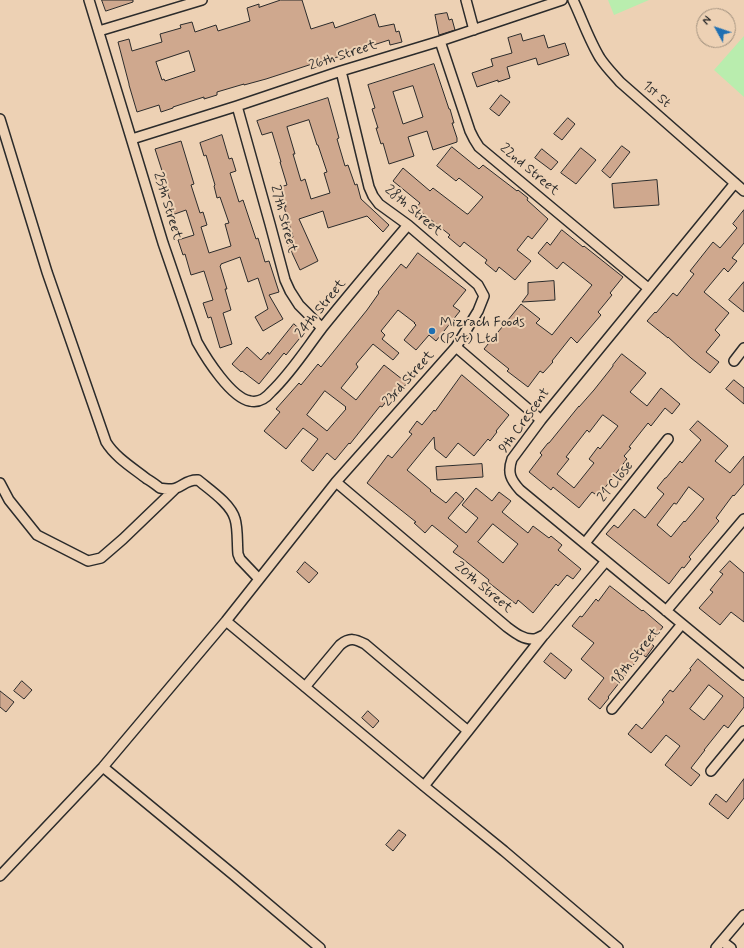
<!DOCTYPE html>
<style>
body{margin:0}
#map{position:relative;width:744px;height:948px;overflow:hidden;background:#edd1b4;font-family:Mynerve,sans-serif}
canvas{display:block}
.north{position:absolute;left:696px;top:8px;width:40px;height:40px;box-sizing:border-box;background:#edd1b4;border:1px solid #9f8f7d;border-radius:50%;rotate:310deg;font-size:11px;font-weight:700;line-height:16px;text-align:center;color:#2b2b2b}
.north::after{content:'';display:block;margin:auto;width:14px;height:18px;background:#1f6fb2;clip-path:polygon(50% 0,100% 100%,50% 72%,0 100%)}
</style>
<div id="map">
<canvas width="744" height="948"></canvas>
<div class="north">N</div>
</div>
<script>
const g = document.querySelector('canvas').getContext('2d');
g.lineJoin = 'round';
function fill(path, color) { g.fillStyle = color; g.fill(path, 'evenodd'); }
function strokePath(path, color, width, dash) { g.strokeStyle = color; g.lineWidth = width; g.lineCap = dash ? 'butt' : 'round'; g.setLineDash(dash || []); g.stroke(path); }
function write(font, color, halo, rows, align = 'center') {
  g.font = font + ' Mynerve,sans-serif'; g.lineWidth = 4; g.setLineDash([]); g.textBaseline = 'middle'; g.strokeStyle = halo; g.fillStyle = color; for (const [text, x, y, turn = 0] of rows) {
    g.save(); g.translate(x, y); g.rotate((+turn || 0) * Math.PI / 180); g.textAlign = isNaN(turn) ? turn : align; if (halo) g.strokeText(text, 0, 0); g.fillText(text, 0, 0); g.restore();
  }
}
const green = new Path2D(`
 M608,0H649L614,15Z
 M744,36V97L714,70Z`);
const building = new Path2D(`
 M102,0H133V2L106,11Z
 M281,0H302L311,29L333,22L335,28L375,14L379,27L394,24L396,32L399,31L402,42L390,45L389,40L364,48L365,49L310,65H309L266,79L244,85V84L217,92V95L204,99V97L173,107V108L161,112L159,105L137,112L129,85V84L118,42L129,39L132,51L162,42L160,34L181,28L180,25L192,22L195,32L216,25L218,31L250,21L247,8L259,4V7ZM189,51L195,71L165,81L164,79L162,80L156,62Z
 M447,13L449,20L452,19L455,30L439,35L435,15Z
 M521,34L523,41L544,35L548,48L565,43L569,55L538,65L536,58L507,67L510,78L498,82V80L477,87L472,73L493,66L491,59L512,53L508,38Z
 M434,64L449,109H450L454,123H452L457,138V142L433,150L427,131L408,137L414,156L389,164L383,143L381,144L376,128H378L372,109L375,108L368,85ZM413,86L423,117L403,124L393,92Z
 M501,95L510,102L499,116L490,109Z
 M328,98L339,138L337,139L345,166L348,165L355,185L357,184L361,199L389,225L383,232L367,216L328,228L323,211L299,219L318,261L300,270L286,240L293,237L284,207H286L280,187L287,185L280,162H281L272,132L262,135L257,121ZM309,120L317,145H318L327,172L324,173L330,193L311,199L305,179L301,181L293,154H295L287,127Z
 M568,118L575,124L562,140L554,134Z
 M222,135L229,159L232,158L236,171L230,173L239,202L243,200L256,239L258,238L265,262L269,261L279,292L269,295L283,319L263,331L255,317L268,309L258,278L248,282L240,257L221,264V265L220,266L227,289H225L231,310L223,313L232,344L220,348L211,317L208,318L203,303L213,300L204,271L191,275L185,254L183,255L178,240L194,235L186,210L172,215L167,201L170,200L163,180H165L155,149L181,141L194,184L191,185L200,213L203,212L207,225L201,227L209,253L231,246L225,224L229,223L220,197L217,198L214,186L215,185L206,155L204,156L200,143Z
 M622,146L630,152L610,178L602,171Z
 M452,147L479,169L483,165L517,191L518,190L528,198L527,200L548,219L532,239L528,236L517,250L531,261L515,280L499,267L496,272L485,263L487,260L464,242L460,247L448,237L450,235L416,208L420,203L393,181L403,168L430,191L433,188L467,214H468L483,197L459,178L456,181L437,166Z
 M581,148L596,160L576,184L561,173Z
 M542,149L558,162L551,170L535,158Z
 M657,180L659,205L614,208L612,184Z
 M744,210V243L732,258L737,261L728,272L724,268L704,292L729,313L715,330L720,335L706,352L719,362L710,373L691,358L668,337V338L647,321L655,312L656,313L673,293L677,296L694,274L690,271L713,242L720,248L737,228L733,224Z
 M562,230L583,247L584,246L623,277L610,293L612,295L598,312L601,315L577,343L571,337L552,361L553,362L543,373L540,371L528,387L507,371L509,369L484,349L512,315L521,304L540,319L536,323L552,335L592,285L563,262L557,269L538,253L547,242L550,245Z
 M418,253L466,290L453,306L460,311L436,341L429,335L416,350L404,340L416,325L414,323H415L398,310L381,331L385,335L382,339L399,353L393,360L373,344L356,364L358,367L341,388L356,400L384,365L407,383L398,394L394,391L382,407L380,406L350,444L349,443L335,460L327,453L313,471L301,461L318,439L303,428L286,449L264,431L280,412L276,409L299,383L301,385L318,364L321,367L367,310L379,293L378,292L401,264L406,268ZM325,391L346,407L345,408L346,409L327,431L307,415Z
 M554,281L555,300L522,302L528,294V283Z
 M744,282V312L729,300Z
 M294,324L304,333L286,355L284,353L259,384L242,371L241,372L232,364L247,347L261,360L268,352L269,354Z
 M622,354L646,373L630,392L647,406L661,388L680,404L672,414L665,408L651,426L648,423L629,447L631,448L624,456L627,459L607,485L598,496L592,492L579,508L553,487L551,490L529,472L542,455L540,453L548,443H549L579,406V407L594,390L613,366V365ZM603,415L618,426L600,449L598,447L589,459L594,463L574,488L557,474L569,459L566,457L587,430L589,432Z
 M462,375L509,415L496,431L497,432L490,441L488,439L474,456L458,443L446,458L435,449L434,437L407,470L431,490L430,491L446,503L456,492L464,499L448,518L466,533L478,518L462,505L476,488L492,501L499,492L511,501L502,512L528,533L533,526L549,538L551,536L562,545L558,550L581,569L573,579L567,575L558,586L556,584L533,613L518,600L516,604L488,582L489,580L463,559L453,552L458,546L432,525L425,533L414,523L416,522L367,483L388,455L392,458L412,434L409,432L417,421L422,425L434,410L435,411ZM493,524L518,544L503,563L478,542Z
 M734,380L744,388V404L726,389Z
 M698,421L728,446L715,461L730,473L744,456V484L734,496L733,495L716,518L719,521L689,557L691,559L684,568L682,567L669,584L606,534L614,525L618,528L634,509L645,518L664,494L657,488L665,478H666L680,461L682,463L701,440L690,430ZM689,487L704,499L685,522L684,521L671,537L657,525L674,503L676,504Z
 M482,464L483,477L437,480L436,467Z
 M730,561L744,573V622L731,612L720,625L699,608L713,592L710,590L723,574L720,572Z
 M305,562L318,573L309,583L297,572Z
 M610,586L642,611L643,610L663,627L650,643L654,646L646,657L642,654L608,697L609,698L600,709L588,699L604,678L581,659L594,643L572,626L580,616L582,617L596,599L598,601Z
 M551,653L572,670L565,679L544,662Z
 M698,659L744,698V707L728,728L724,725L704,750H705L691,768L700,775L691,786L665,765L680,746L666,735L651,753L628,734L636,724L642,729L664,702L662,700L670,690L673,692L691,670L690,669ZM709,685L723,696L704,720L690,709Z
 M22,681L32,690L24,699L14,691Z
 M0,691L14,702L6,712L0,707Z
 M368,711L379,721L373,728L362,718Z
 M744,779V798L728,819L709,804L716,794L726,802Z
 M399,830L406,835L393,851L386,845Z`);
const minor = new Path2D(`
 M89,0L163,243L197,342C206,358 231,398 250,401C259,403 266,398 271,392C291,373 306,349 322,328C350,293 379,259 408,225
 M466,0L474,30
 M573,0C582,19 589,40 600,58C606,67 613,74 620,82L744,191
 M99,31L202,0
 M440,41L470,131L474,139L479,147L648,288
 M237,106L270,224L285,280L290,291L299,305L322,328
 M0,119L47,272L106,442C115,457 133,468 147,479C151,481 156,485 160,488C163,489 169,489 172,489C182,488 186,479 198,480C210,490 231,504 235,519C238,528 237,544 238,554L240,559L259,579
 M132,139L237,106L341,71L440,41L562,0
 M735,183L541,420L512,459C507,473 511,480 520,490L744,675
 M456,347L541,420
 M734,361L744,348
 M336,482L507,627C515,633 524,640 534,639C537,639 541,636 544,635L606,561
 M0,483L9,500L37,535L88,561L101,558L123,539L175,489
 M585,543L668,439
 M666,611L744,519
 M226,621L424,786L504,851L618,948
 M305,687L340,645C350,637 355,639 365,644L468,731
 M612,709L682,624
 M103,767L235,876L320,948
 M711,771L744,731
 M424,786L468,731L543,636
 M0,876L103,767L226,621L336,482L456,347L478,311L484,296L478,285L408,225L379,204L373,196L369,187L341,71
 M722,941L731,948
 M716,948L744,915`);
const markers = [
 [432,331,4,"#1f6fb2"]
];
const streetNames = [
 ["26th Street",343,56,-18],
 ["1st St",656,95,42],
 ["22nd Street",529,170,40],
 ["25th Street",167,206,73],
 ["28th Street",413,211,40],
 ["27th Street",283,219,75],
 ["24th Street",321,309,-51],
 ["23rd Street",409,379,-48],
 ["9th Crescent",525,421,-54],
 ["21 Close",616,482,-51],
 ["20th Street",483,588,40],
 ["18th Street",636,657,-51]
];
const poiNames = [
 ["Mizrach Foods",440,323],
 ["(Pvt) Ltd",440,339]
];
fill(green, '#b9edae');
fill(building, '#cfa88e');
strokePath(building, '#2b2b2b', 1);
strokePath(minor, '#2b2b2b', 12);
strokePath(minor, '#edd1b4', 9);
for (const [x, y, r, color] of markers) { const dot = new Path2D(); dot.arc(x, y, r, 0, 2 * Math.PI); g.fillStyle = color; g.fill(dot); strokePath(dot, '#edd1b4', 1.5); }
write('14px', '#2b2b2b', '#edd1b4', streetNames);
write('14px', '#2b2b2b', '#edd1b4', poiNames, 'left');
</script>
